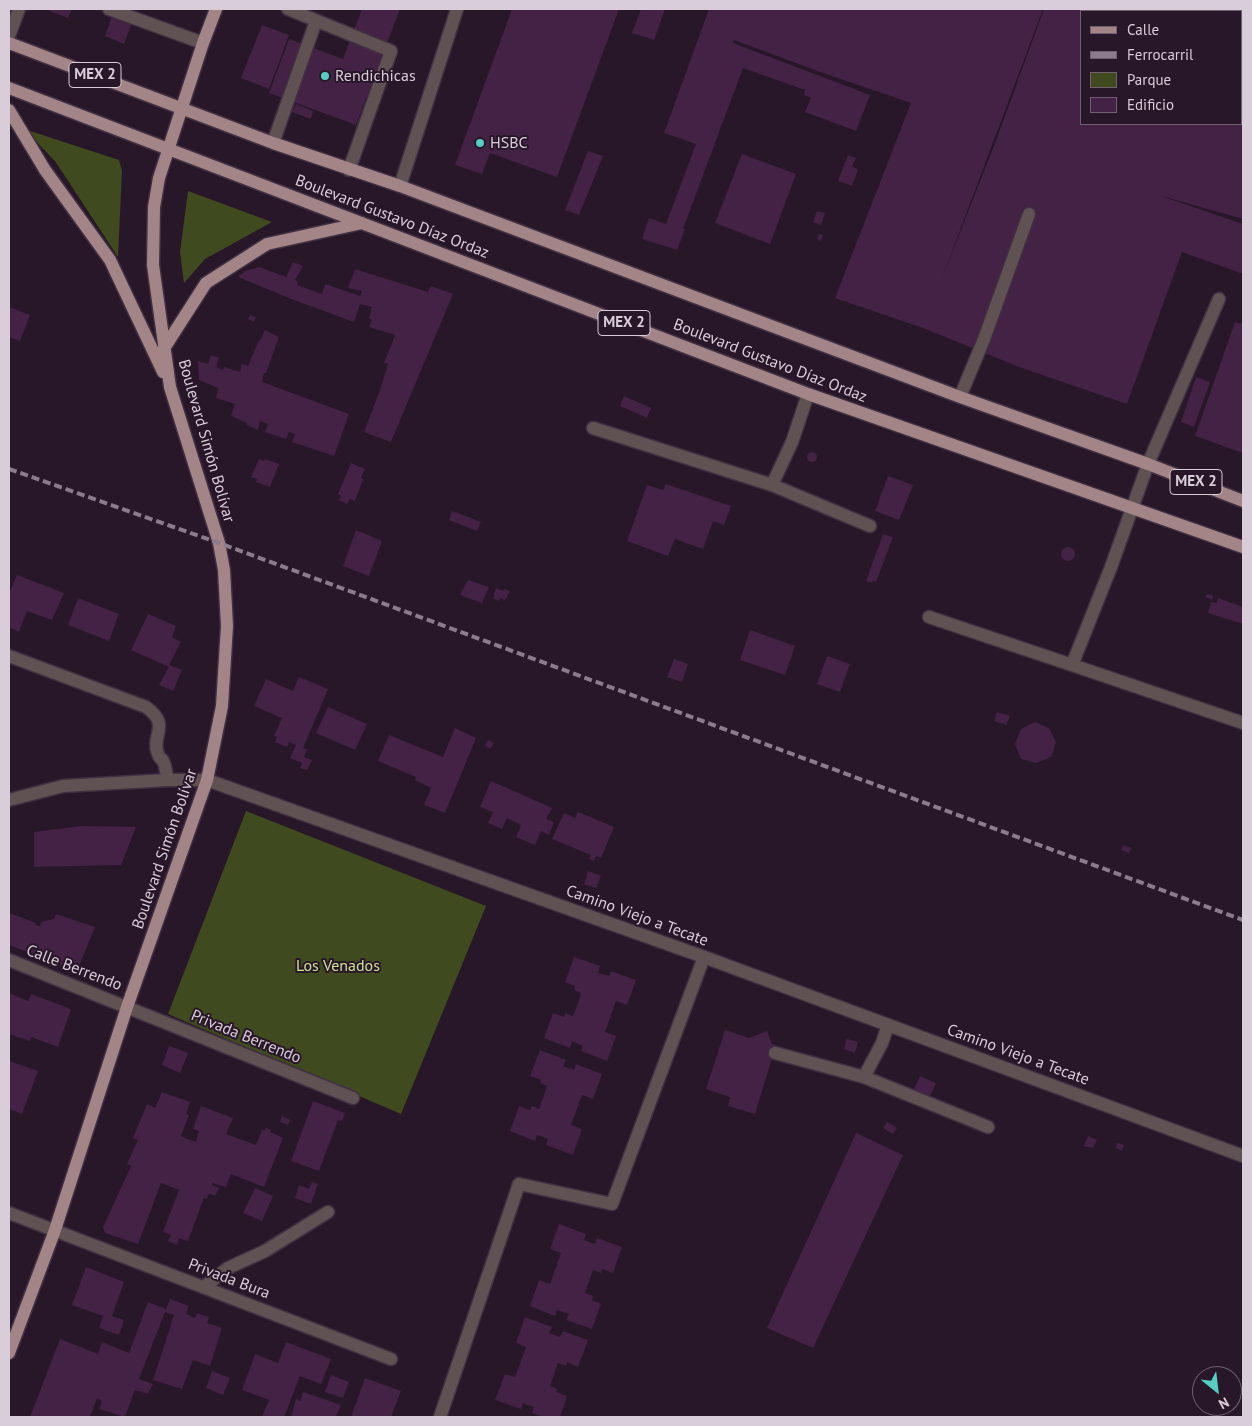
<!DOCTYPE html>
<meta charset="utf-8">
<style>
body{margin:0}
#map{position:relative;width:1252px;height:1426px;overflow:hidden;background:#281629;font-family:"PT Sans",sans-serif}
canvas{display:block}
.frame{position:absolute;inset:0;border:10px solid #dacdda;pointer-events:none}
.legend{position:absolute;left:1080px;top:10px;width:162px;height:115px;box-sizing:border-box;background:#281629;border:1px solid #6f5f70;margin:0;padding:6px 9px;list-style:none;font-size:15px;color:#dacdda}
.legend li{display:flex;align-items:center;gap:10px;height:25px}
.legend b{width:25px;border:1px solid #6f5f70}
.north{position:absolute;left:1192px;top:1366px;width:50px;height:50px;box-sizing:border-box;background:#281629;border:1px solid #6f5f70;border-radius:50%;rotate:151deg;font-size:14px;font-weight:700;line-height:20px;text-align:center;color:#dacdda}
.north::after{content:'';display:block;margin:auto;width:18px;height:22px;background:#56cec3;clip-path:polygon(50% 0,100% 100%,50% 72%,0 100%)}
</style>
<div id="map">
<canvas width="1252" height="1426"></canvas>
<div class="frame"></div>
<ul class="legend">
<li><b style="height:6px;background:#a38588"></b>Calle</li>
<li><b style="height:6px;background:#8b7c8b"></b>Ferrocarril</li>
<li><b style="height:14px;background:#404a1f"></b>Parque</li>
<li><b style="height:14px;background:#442245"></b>Edificio</li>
</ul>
<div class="north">N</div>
</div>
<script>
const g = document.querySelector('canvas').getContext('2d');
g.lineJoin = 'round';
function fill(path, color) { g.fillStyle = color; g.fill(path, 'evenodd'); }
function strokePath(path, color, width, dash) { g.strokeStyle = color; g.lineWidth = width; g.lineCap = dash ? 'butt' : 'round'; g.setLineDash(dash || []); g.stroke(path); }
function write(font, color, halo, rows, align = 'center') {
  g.font = font + ' "PT Sans",sans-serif'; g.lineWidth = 4; g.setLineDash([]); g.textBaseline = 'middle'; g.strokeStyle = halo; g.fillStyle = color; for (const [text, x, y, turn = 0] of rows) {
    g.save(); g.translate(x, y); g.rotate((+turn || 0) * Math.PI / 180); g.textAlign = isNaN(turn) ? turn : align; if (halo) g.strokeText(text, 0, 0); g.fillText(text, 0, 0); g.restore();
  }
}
const green = new Path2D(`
 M24,129L119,160L122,171L118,257L55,161Z
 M188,191L272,222L205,259L184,283L180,252Z
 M246,811L486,906L401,1114L168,1014Z`);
const building = new Path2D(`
 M50,9H72L68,18L50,11Z
 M362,9H400L356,125L269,93L289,39L343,59Z
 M512,9H619L557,177L490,153L482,174L455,165Z
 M641,9H665L654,40L632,33Z
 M709,9H1043L941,281L997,138L1044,9H1216L1223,11H1081V124H1241V17H1243V219L1158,195L1243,224V274L1182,252L1127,404L1019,367L923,328L835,298L911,103L826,74L734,40L733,43L870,95L856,131L805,112L811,98L804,95L805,90L743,68L683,229H685L677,250L642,239L649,218L666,224L696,144L664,133Z
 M112,16L132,23L124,44L105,36Z
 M262,25L289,35L269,89L241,78Z
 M296,104L313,111L311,119L292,112Z
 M588,151L603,156L579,215L565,210Z
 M742,154L796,174L770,244L715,223Z
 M848,155L856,158L852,167L858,169L852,186L838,181Z
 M817,211L825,213L821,225L813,222Z
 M819,234L823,235L821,241L817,239Z
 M293,262L303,266L295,280L298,281L297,285L322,294L325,284L360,296L362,291L348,288L355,269L428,292L431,286L453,294L391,442L364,432L380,390L388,364L384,363L395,335L369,327L372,320L369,319L372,307L360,304L354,322L294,300L238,277L245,271L259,267L286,277Z
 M9,307L30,315L20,341L9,337Z
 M250,315L256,317L254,322L248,319Z
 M1235,322L1243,324V453L1195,436Z
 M265,330L279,337L266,373H264L262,382L349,414L334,456L292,442L295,434L289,432L286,439L265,432L268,424L260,421L258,430L247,425V423L231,416L235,404L216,398L218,388L199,380L198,361L208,364L211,355L219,358L216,367L223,370L224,367L240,372L242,364L248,366L259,340L260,341Z
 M1196,377L1210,382L1194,427L1181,422Z
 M624,396L651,408L647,418L620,406Z
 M807 457a5 5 0 1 1 10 0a5 5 0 1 1-10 0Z
 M259,459L264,461L265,459L279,464L270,487L256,482L257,479L251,477Z
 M351,463L365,469L361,478L363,479L355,501L350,499L347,504L339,500L341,496L338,494Z
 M888,476L913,485L899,520L875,511Z
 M666,484L731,506L724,525L713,521L703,549L675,539L668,556L627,541L647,485L663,490Z
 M452,511L481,522L477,531L449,520Z
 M356,530L382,541L369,576L343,566Z
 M883,534L893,537L876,582L873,581L872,583L866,581Z
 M1061 554a7 7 0 1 1 14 0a7 7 0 1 1-14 0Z
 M17,575L64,593L52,620L27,611L19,632L9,627V593Z
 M468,580L489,587L482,603L460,595Z
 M496,588L503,591L504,589L510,591L505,600L500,598L499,601L493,598Z
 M1207,594L1213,596L1212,600L1205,597Z
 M78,598L119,614L109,641L68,625Z
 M1218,598L1243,607V624L1208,613L1211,602L1217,603Z
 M148,614L176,626L172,637L181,642L169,665L182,670L173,691L159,685L169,667L131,650Z
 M750,630L795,646L785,675L740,660Z
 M827,656L850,664L840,692L817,684Z
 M674,659L688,664L682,682L667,677Z
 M299,677L328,689L303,748L307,750L304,757L312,760L307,770L300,768L302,763L290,758L296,745L289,742L287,747L275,742L277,737L274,736L282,718L254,706L266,679L293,691Z
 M328,707L367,724L355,750L316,733Z
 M997,712L1010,716L1006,725L994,721Z
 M1035,722L1049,728L1056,742L1051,757L1036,763L1021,759L1015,744L1021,729Z
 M455,728L476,738L445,813L424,805L431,788L415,780L416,777L378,761L389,735L443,757Z
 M488,740L494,743L490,749L485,745Z
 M491,781L552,808L546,819L554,822L549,835L541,831L535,845L516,837L521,825L507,818L502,829L488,823L493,812L480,807Z
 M578,812L614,827L601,858L596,856L594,861L589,859L591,855L552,839L564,813L575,818Z
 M82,826L136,827L121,865L34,867V832Z
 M1123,845L1131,848L1129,853L1121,850Z
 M588,871L601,876L596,888L584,884Z
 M9,913L36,923L35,925L40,926L41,922L54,919L56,914L95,927L77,971L9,945Z
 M574,957L600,966L598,973L609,976L611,971L636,980L627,1005L616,1001L605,1032L616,1036L607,1061L581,1051L583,1046L572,1041L570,1048L544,1038L553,1013L564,1017L565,1013L573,1016L577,1006L581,993L574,990L575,986L565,982Z
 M9,993L28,1001L31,994L71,1009L58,1047L31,1037L30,1041L9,1034Z
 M725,1030L749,1038L767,1031L772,1044L776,1045L755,1114L728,1106L730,1097L706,1089Z
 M847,1039L858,1042L855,1053L844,1049Z
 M169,1046L188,1053L180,1073L162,1065Z
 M540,1050L566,1060L563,1066L574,1070L576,1064L602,1074L593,1099L582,1095L571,1125L582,1129L573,1155L546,1145L548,1139L543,1137L537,1135L535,1141L510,1131L519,1106L530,1110L532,1106L539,1109L547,1086L540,1083L541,1080L530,1076Z
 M9,1061L38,1071L22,1114L9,1109Z
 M920,1076L936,1083L927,1103L911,1096Z
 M162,1092L190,1102L186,1114L189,1115L181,1136L185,1138L196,1142L199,1131L193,1129L201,1106L233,1118L226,1134L237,1138L256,1145L262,1130H265L266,1128L271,1130L270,1132L283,1138L264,1187L231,1174L226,1187L212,1183V1185L219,1188L215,1196L209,1193L207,1199L204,1198L188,1241L179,1238L177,1245L168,1241L171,1235L163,1232L179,1190L161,1183L138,1244L105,1233L103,1227L131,1166L127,1164L138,1140L133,1138L147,1104L155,1108Z
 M313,1101L345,1113L342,1121L338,1120L319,1171L291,1161Z
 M282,1116L290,1120L288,1125L280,1122Z
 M887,1122L897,1128L893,1134L883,1128Z
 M856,1133L903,1155L813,1348L767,1328Z
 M1088,1136L1097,1140L1093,1148L1084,1146Z
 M1117,1143L1124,1145L1122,1151L1116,1148Z
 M312,1182L318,1184L311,1204L295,1198L299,1185L309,1189Z
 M255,1188L273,1196L262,1221L243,1213Z
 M559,1224L586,1234L584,1240L595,1244L597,1238L622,1247L613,1273L602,1269L601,1273L593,1270L585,1293L593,1296L592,1300L601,1304L592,1329L566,1320L569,1314L557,1310L555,1316L530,1306L539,1280L550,1284L561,1253L550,1249Z
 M86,1267L124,1282L112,1316L124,1320L119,1335L99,1328L103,1316L72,1305Z
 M170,1299L189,1306L186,1314L195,1318L197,1313L209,1317L207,1323L222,1328L210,1366L193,1360L182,1389L153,1380L174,1315L165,1312L139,1379L153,1384L148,1394L135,1390L125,1417L99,1409L102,1401L97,1398L90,1417H30L60,1339L98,1354L102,1342L129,1353L148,1302L166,1309Z
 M525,1317L552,1327L549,1333L560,1337L563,1331L588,1340L578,1367L567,1362L566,1366L558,1363L550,1386L557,1389L556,1392L567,1396L560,1417H544L532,1413L534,1407L527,1405L523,1403L521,1409L495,1400L505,1374L515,1377L526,1347L516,1343Z
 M286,1342L331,1359L321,1384L300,1376L284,1417H262L269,1400L242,1390L255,1354L278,1363Z
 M212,1371L230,1378L223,1395L206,1388Z
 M331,1375L349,1382L343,1398L325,1392Z
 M365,1378L401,1391L391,1417H351Z
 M303,1392L341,1405L336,1417H291L296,1399L300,1401Z`);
const minor = new Path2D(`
 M109,9L203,43
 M288,9L391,51L349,170
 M9,36L19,9
 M273,143L316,21
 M400,186L457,9
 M808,394L792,442L772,485L870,526
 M960,397L984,339L1029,214
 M593,428L772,485
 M929,617L1072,665L1111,567L1148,464L1219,299
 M9,656L146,707C172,726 150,735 158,754C159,758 161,758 163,761C166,766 166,774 168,780
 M1072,665L1243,723
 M9,800L63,786L168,780H207L704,957L1243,1156
 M9,960L353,1098
 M775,1053L864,1077L882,1043L888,1025
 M864,1077L988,1127
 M9,1213L391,1359
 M204,1287L228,1268L265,1251L328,1212
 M440,1417L519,1184L612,1204L704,957`);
const major = new Path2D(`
 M9,43L273,143L400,186L960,397L1148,464L1243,501
 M9,88L808,394L1243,547
 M9,110L45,170L110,260L163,372
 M163,350L206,283L267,244L362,223
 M9,1353L55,1230L127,1007L207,780L222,706L227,626L224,570L219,543L170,387L153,265L154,207L159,178L203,43L216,9`);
const rail = new Path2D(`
 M9,469L219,543L1243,920`);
const markers = [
 [325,76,5,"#56cec3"],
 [480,143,5,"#56cec3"]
];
const shields = [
 [95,75,52],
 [624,323,52],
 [1196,482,52]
];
const shieldNames = [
 ["MEX 2",95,75],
 ["MEX 2",624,323],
 ["MEX 2",1196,482]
];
const poiNames = [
 ["Rendichicas",335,76],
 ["HSBC",490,143]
];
const streetNames = [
 ["Boulevard Gustavo Díaz Ordaz",392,217,21],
 ["Boulevard Gustavo Díaz Ordaz",770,361,21],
 ["Boulevard Simón Bolívar",206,441,74],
 ["Boulevard Simón Bolívar",165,849,-71],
 ["Camino Viejo a Tecate",637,916,20],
 ["Calle Berrendo",74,968,21],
 ["Privada Berrendo",246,1037,22],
 ["Camino Viejo a Tecate",1018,1055,20],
 ["Privada Bura",229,1279,21]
];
const parkNames = [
 ["Los Venados",338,966]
];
fill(green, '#404a1f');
fill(building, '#442245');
strokePath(minor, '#413042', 15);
strokePath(major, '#413042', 15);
strokePath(minor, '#605253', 12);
strokePath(major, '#a38588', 12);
strokePath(rail, '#8b7c8b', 4, [8, 4]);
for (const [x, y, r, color] of markers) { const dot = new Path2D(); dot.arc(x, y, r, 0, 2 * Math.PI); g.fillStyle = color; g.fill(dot); strokePath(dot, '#281629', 2); }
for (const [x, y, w] of shields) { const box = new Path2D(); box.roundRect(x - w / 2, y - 12.5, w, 25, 4); g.fillStyle = '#281629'; g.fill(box); strokePath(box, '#dacdda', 1); }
write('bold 15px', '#dacdda', null, shieldNames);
write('16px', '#dacdda', '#281629', poiNames, 'left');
write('16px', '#dacdda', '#281629', streetNames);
write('16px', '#cee494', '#281629', parkNames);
</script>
